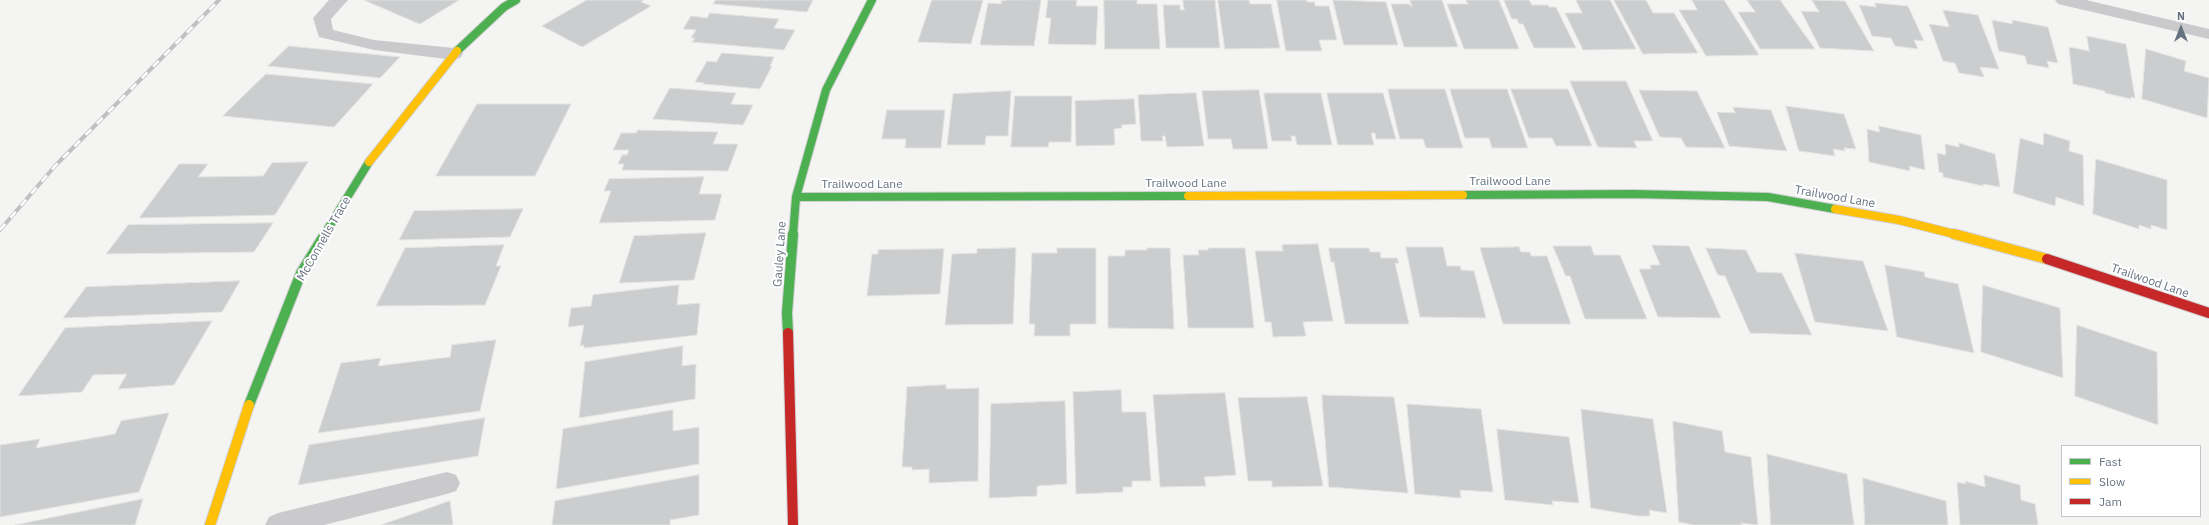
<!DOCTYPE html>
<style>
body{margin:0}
#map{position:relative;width:2209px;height:525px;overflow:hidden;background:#f4f4f3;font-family:"IBM Plex Sans",sans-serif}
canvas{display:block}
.legend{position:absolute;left:2061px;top:445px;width:140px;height:72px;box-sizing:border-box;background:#fff;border:1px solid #c2c7cc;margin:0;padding:5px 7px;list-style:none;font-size:12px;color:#667280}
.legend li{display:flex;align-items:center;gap:8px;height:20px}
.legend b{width:20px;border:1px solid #c2c7cc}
.north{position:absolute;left:2161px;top:8px;width:40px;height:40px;-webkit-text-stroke:3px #fff;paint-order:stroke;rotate:0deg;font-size:11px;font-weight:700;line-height:16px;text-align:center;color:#667280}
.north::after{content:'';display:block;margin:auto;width:14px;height:18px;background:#667280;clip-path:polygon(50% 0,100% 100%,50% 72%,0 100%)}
</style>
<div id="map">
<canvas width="2209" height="525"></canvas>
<ul class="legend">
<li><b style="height:5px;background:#4caf50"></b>Fast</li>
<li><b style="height:5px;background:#ffc107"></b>Slow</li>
<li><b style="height:5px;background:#c62828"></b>Jam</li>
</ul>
<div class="north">N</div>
</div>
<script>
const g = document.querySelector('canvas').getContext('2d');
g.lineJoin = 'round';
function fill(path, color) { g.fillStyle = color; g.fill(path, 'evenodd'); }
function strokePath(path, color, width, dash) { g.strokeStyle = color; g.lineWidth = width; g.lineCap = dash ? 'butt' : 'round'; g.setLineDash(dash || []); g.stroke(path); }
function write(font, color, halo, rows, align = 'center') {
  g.font = font + ' "IBM Plex Sans",sans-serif'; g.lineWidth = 4; g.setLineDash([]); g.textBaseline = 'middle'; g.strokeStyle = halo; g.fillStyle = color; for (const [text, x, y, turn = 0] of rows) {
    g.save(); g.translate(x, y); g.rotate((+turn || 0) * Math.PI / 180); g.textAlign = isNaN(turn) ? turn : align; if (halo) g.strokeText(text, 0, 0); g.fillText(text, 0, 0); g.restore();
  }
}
const building = new Path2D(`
 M364,0H459L420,24Z
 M587,0H644L641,2L651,6L582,47L542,26Z
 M716,0H813L807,12L713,4Z
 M932,0H983L971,44L918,42Z
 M1041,0L1034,46L980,45L988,3L1001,4V1L1008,0Z
 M1048,0H1077L1076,6H1098L1096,45L1048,44L1051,18H1046Z
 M1104,0H1137V4H1157L1160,49H1105Z
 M1183,0H1215L1220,48H1166L1163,5H1180V10H1184Z
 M1218,0H1249L1250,4H1271L1280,48L1225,49Z
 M1277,0H1307V2H1315V6H1329L1337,40H1319L1322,51H1286Z
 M1333,0L1386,2L1398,45H1344Z
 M1410,0H1442L1458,47H1404L1391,4H1409L1412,7Z
 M1466,0H1499L1519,49H1464L1447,4H1468Z
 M1504,0H1529L1532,5H1548L1549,7H1556L1576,48H1534L1523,24H1519L1517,19H1512Z
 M1576,0H1610L1636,49L1583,50L1565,13H1582Z
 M1614,0H1646L1653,13H1674L1698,53L1643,54Z
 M1692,0H1724L1759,55L1706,56L1679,10H1697Z
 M1747,0H1780L1815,49H1760L1738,12H1755Z
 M1812,0L1845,1L1874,51L1820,48L1801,11L1819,12Z
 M1875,3L1908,6L1924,41L1914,40L1918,49L1895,46L1891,38L1872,36L1859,5L1876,7Z
 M1943,10L1978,15L1999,69L1980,67L1984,77L1959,73L1955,63L1943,61L1929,24L1949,27Z
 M710,13L779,19L774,28L795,30L784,50L692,42L695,38H691L696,30L683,29L691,16L707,18Z
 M1992,20L2013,24L2012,20L2048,27L2058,63L2047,61L2049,68L2027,64L2025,56L1999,51Z
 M2087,36L2126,44L2135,98L2131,97V99L2105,93V91L2073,84L2069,47L2089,51Z
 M289,46L400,57L380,78L268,66Z
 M2146,49L2186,61L2184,71L2209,78L2207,118L2142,99Z
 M722,53L774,57L770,66H772L760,89L703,84L704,83L695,82L707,61L716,62Z
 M266,74L373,84L334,127L223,116Z
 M1570,81H1626L1653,141H1634L1637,148L1598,147Z
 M670,88L736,93L731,104L753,105L743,125L653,119Z
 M1388,89H1445L1463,148H1426L1423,139H1400Z
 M1450,89H1507L1528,148H1492L1489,138H1465Z
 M1511,89H1568L1592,146H1556L1552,138H1529Z
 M1259,90L1268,149H1233L1231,139H1208L1202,91Z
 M1639,90L1697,91L1725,148L1686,147L1681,138L1660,137Z
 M1011,91L1008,136H986L985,145H947L953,94Z
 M1196,93L1204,146L1167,147L1165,136H1162L1163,141H1141L1138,95Z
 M1264,93H1321L1332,145H1297L1295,136H1291L1292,141H1272Z
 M1327,93H1383L1396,139H1376L1375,133H1371L1374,145H1338Z
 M1015,96H1072L1071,142H1049L1048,147H1011Z
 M1134,99L1136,124L1121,125L1122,128L1114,129L1115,145L1076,146L1075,101Z
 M477,104H571L535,176H436Z
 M1786,106L1844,114L1856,149L1844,148L1845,151L1833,149L1835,156L1799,151Z
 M1733,107L1771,110L1787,151L1729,146L1717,112L1735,113Z
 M887,110H945L941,148H905L906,139H882Z
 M1879,126L1921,135L1925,170L1909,166L1910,171L1869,162L1867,129L1879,132Z
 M638,130L718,132L713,144H738L728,171L622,170L624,164H618L622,155H627L629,150H613L621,133H636Z
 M2044,133L2070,141L2069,151L2083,155L2084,206L2056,197L2055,206L2013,193L2020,138L2043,145Z
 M1959,143L1995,154L2000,187L1983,184V186L1943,177V173L1939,172L1937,153L1946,155L1945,144L1959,147Z
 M2096,159L2167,180V230L2151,225V229L2139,225V229L2093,214Z
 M308,162L275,215L139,218L179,164H208L198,177L263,176L272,163Z
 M704,177L699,194H722L715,220L599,223L611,191H604L609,179Z
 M523,209L510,237L399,240L414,211Z
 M273,223L254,252L106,254L128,225Z
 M706,233L694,280L619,283L634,236Z
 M1318,244L1333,321L1303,322L1306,336L1273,337L1271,322H1265L1255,251H1283L1282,245Z
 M504,245L496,266H501L485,305L376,306L405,248Z
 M1652,245L1689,246L1721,318L1658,317L1639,269H1651L1650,265H1660Z
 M1553,246H1591L1594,255H1620L1647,319H1585L1570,276H1566Z
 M1406,247H1443L1447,266H1460L1461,270L1474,271L1486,318L1420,317Z
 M1519,247L1521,252H1530L1531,256H1547L1571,324H1503L1480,248Z
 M1016,248L1013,324L945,325L952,254L977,253V249Z
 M1057,248H1096V324H1070V336H1034L1035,324H1029L1032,253H1057Z
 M1147,248H1170L1174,329L1108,328V256H1125V250H1147Z
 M1208,248H1245L1254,328H1188L1183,255H1199L1198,250H1208Z
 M1329,248H1369L1370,252H1380L1381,258H1397L1399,263H1395L1409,324H1345L1334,262H1331Z
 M1706,248L1746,250L1757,272L1782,273L1812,335L1750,333L1725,276L1718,275Z
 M944,249L940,294L867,296L872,254H878V250Z
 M1795,253L1863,261L1888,331L1815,322Z
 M1885,265L1924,272L1925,277L1958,284L1974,353L1897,337Z
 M240,281L222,312L63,318L86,287Z
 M679,285L677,305L700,303L697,335L584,348V345L580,346L584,325L568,327L571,308L591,306L593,295Z
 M1983,285L2060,308L2063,378L1981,352Z
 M212,321L174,385L118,389L127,374L93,375L82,392L18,396L65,328Z
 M2077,325L2157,352L2158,425L2075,396Z
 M496,340L480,411L318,433L341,363L381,358L378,366L450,357L452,345Z
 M683,346L682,366L696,364L695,399L579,418L585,362Z
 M946,385V389L979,388L978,481L929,483V469L912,470V467H902L907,387Z
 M1121,390L1122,412H1146L1151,481H1132V487H1123V492L1076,494L1073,392Z
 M1225,393L1236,475L1204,477L1206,486L1160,487L1153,395Z
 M1322,395L1394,397L1408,493L1329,487Z
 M1307,397L1323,486L1272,487V481H1248L1238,398Z
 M1065,401L1067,484L1037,486V496L989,498L991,404Z
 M1407,404L1481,409L1493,492L1460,490L1461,498L1415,494Z
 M1581,409L1653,419L1667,513L1649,510L1650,516H1638L1591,508Z
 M673,410V431L699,427V464L556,489L563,429Z
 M169,413L139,492L0,517V445L40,439L36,448L115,434L121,421Z
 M485,418L478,456L298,485L309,445Z
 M1673,421L1722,431L1725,452L1751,457L1758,525L1741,523L1742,525H1694L1679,522Z
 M1497,429L1569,437L1579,503L1552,501L1553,505L1505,500Z
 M1767,454L1847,474L1854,525H1771Z
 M699,475V515L670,520V525H552L555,501Z
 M1984,475L2020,485L2021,500L2035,504L2038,525H1960L1957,482L1966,484L1965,481L1985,487Z
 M1863,478L1946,501L1948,525H1865Z
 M143,499L135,525H15Z
 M450,501L453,525H381Z`);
const lane = new Path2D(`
 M329,0H348L331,19L333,30L374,40L454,48L460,50L463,54L460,58L454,60L374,50L319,37L313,18Z
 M447,472L456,475L460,483L456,491L447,494L324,525H265L269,517L278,513Z`);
const street = new Path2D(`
 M2055,0H2086L2209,29V39L2058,4Z`);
const fastFar1 = new Path2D(`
 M457,51L504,7L516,0
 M1463,195L1634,194L1768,197L1835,209
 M796,197L1188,196
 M324,235L369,162
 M793,235L796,197L826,90L872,0`);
const fast = new Path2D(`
 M788,333L787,313L793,234
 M249,405L301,273L325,234`);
const slowFar1 = new Path2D(`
 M369,162L457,51
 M1188,196L1463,195
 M1835,209L1899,220L1958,235`);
const slow = new Path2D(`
 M1954,234L2047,259
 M210,525L249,405`);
const jam = new Path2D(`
 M2047,259L2209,313
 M788,333L793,525`);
const rail = new Path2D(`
 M0,230L55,166L219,0`);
const streetNames = [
 ["Trailwood Lane",1510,182],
 ["Trailwood Lane",1186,184],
 ["Trailwood Lane",862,185],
 ["Trailwood Lane",1835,197,10],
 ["McConnells Trace",324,239,-60],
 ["Gauley Lane",780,254,-86],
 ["Trailwood Lane",2150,281,19]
];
fill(building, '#cccdce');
strokePath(building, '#e3e3e2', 1);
strokePath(fastFar1, '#d0d0d1', 10);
strokePath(fast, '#d0d0d1', 12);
strokePath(slowFar1, '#d0d0d1', 10);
strokePath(slow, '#d0d0d1', 12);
strokePath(jam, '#d0d0d1', 12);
fill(lane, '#cacacc');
fill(street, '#cacacc');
strokePath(fastFar1, '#4caf50', 8);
strokePath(fast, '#4caf50', 10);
strokePath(slowFar1, '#ffc107', 8);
strokePath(slow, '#ffc107', 10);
strokePath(jam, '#c62828', 10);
strokePath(rail, '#c0c1c2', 4);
strokePath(rail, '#fff', 2.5, [8]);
write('12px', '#667280', '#fff', streetNames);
</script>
